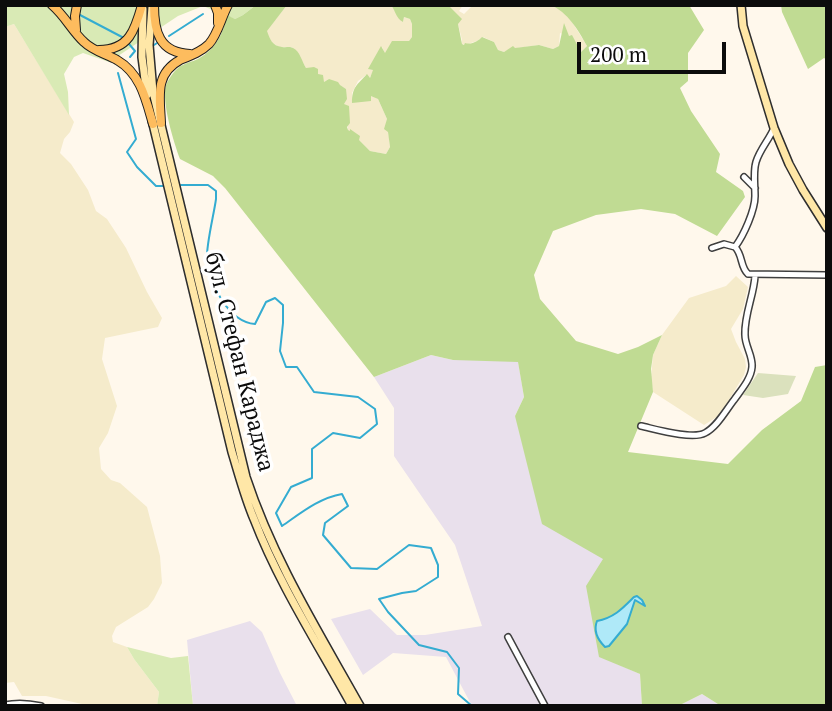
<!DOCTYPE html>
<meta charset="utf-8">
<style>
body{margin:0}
#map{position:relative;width:832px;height:711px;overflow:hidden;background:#fff8ec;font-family:"PT Serif",serif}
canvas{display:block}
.frame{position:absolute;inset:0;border:7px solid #0c0c0c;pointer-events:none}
.scale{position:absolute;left:577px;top:42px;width:149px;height:32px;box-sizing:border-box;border:4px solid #0c0c0c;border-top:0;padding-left:9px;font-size:21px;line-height:24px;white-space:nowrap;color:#0c0c0c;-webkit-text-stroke:5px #fff;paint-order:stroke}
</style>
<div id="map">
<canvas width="832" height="711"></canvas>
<div class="frame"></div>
<div class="scale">200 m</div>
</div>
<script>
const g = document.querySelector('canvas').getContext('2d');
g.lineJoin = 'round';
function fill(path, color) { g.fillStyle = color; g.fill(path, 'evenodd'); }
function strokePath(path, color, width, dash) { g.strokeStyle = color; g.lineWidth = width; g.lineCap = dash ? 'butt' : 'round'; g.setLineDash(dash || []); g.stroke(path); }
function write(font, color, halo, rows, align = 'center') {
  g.font = font + ' "PT Serif",serif'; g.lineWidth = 7; g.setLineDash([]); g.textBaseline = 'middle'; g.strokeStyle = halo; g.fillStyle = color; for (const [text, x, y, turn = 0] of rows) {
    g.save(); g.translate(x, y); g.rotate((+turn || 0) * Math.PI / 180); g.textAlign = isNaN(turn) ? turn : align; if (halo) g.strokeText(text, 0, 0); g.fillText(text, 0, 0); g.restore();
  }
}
const industrial = new Path2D(`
 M493,354L518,361L524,397L515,416L604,559L599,656L640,674L642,706H472L446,657L393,653L363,675L331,619L370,609L397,635H425L482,626L455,545L394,456V408L374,377L431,355L453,360Z
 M250,621L262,632L280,673L297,706H193L187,640Z
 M702,694L721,706H678Z`);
const farmland = new Path2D(`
 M287,5H391L403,22L404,17L410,19L412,24V37L409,41L385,54L382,47L369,69L374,70L369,79L366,75L358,81L352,93V103L371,95L378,99L387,119L390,147L386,154L370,151L348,130L346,106L344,104L346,89L329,79L323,83L318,74L306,68L292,47H279L272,43L266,31Z
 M446,5H463L459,11L464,14L473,5H550L563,11L569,17L587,46L581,52L572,36H569L560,33L559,46L553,49L539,45L510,49L504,52L498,50L494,42L483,37L477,41L465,45L462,44V40L458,24L449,6Z
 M14,24L74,122L70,132L64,139L60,153L71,164L88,190L96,211L107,219L126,248L147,292L162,318L158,327L105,338L102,359L117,406L108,433L99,448L101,469L111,480L120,483L147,507L160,556L162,583L154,599L148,607L116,627L112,636L113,642L127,647L134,659L159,692L157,706H91L46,696H22L14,682L5,683V27Z
 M736,276L748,287L743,309L731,329L736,342L745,359L746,367L744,375L720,415L704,425L653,392L651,378L653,355L662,335L689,298L726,286Z`);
const green = new Path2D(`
 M5,5H256L243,15L235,19L203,6L178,16L109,62L83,53L74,57L64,74L68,92L69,115L14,24L5,27Z
 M127,647L171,658L188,656L193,706H157L159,692L134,659Z`);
const forest = new Path2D(`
 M256,5H287L267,31C270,39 272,46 282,47C287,48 289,46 293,48C300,51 302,62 306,68L314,67L318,69V74L323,75L324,82L329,79L338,82L340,85L346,89L347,99L344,104L349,106L350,123L347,127L348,130L350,131V129L360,136L359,140L370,151L386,154L390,147L388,132L384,129L387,119L378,99L371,96V101L352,103C352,87 357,85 367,74L370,78L373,70L368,69L381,46L385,53L392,41H409L412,37V24L410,19L404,17L403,22C396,18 396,12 391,5L449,6L462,19L458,24L462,44L464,45L465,43C472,45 478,41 482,37L494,42L498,50L504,52L513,46L515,48L539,45L553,49L559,46L564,23L569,36L572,35L581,52L587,46C578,30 568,12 550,5H689L704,30L688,53V81L680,88L691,111L720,154L716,172L743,191L745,197L717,236L675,214L641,209L596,215L553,231L534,275L540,299L576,341L618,354L638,347L662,335L653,355L651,369L653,392L628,452L728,464L762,430L801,401L815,367L827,365V706H721L702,694L678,706H642L640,674L599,657L586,586L603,559L542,524L515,416L524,397L518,362L453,360L431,355L374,377L225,188L213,176L180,159C174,143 161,101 166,85C168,80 174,71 178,68C184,63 192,62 198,59C216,49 223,34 227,15L235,19L243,15ZM637,596L642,600L644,606L635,600L627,624L609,646L605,647C598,640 593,631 597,621C614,618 623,608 634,597Z
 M781,5H827V60L824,58L808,69L782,12Z`);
const cemetery = new Path2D(`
 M758,373L796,376L788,394L763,398L743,395Z`);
const water = new Path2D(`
 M637,596L642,600L645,606L635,600L627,624L609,646L605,647C598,640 593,631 597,621C614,618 623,608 634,597Z`);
const stream = new Path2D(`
 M80,15L122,37
 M169,36L203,14
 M129,44L135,51L130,57
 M154,45L157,43
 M118,73L136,139L127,152L137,167L156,186H163
 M181,185H208L216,191V199C214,214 206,245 207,259C209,283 228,322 255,324L266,302L275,298L283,305V323L280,351L286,367H297L314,392L358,397L375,409L377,424L360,438L333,433L312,449V478L291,487L276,513L282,526C301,513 319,498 342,494L348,506L325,523L323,535L351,568L377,569L409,545L431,548L438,565V577L416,591L402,593L379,599L388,612L419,645L447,652L459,668L458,694L472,706`);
const street = new Path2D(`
 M744,177L755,188
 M735,247C744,235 755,210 755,196C755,185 753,172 756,162C760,149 769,140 774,128
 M712,248L724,244L735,247C743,255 740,267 748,274L827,275
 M641,426C655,429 692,440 705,433C717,427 726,410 734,400C741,390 751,379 752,367C753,356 745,346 745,335C744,315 754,295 755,276
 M508,637L545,706
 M5,705C18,702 28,703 41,706`);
const secondary = new Path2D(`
 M741,5L743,26L774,128L789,164L803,190L827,228
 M152,7L149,45L153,92L246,477C273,559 318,631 360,706
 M143,9L142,57L147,95
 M152,120L232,452C239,475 245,498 254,519C279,584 318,644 352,706`);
const primary = new Path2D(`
 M52,5C65,16 72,31 84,42C93,51 106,54 117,60C141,74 146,100 153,124
 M154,5C154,31 159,53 190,54
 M215,5L218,13V23
 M76,30L75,16L77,5
 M99,50C129,50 135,30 142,5
 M161,123C160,98 154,74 180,60C190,56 201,52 209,44C218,34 221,18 228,5`);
const streetNames = [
 ["бул. Стефан Караджа",239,362,76]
];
fill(industrial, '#e9e0ec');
fill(farmland, '#f5ebcb');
fill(green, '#d9eab5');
fill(forest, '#c0db93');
fill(cemetery, '#dbe1bd');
fill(water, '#afe9f8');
strokePath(water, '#34acd1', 2);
strokePath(stream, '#34acd1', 2);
strokePath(street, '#3f3f3f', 8);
strokePath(secondary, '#2e2e2e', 10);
strokePath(primary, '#1d1d1d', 10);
strokePath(street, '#fff', 5);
strokePath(secondary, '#ffe7a7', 7);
strokePath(primary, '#fdbc5e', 8);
write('23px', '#0c0c0c', '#fff', streetNames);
</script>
